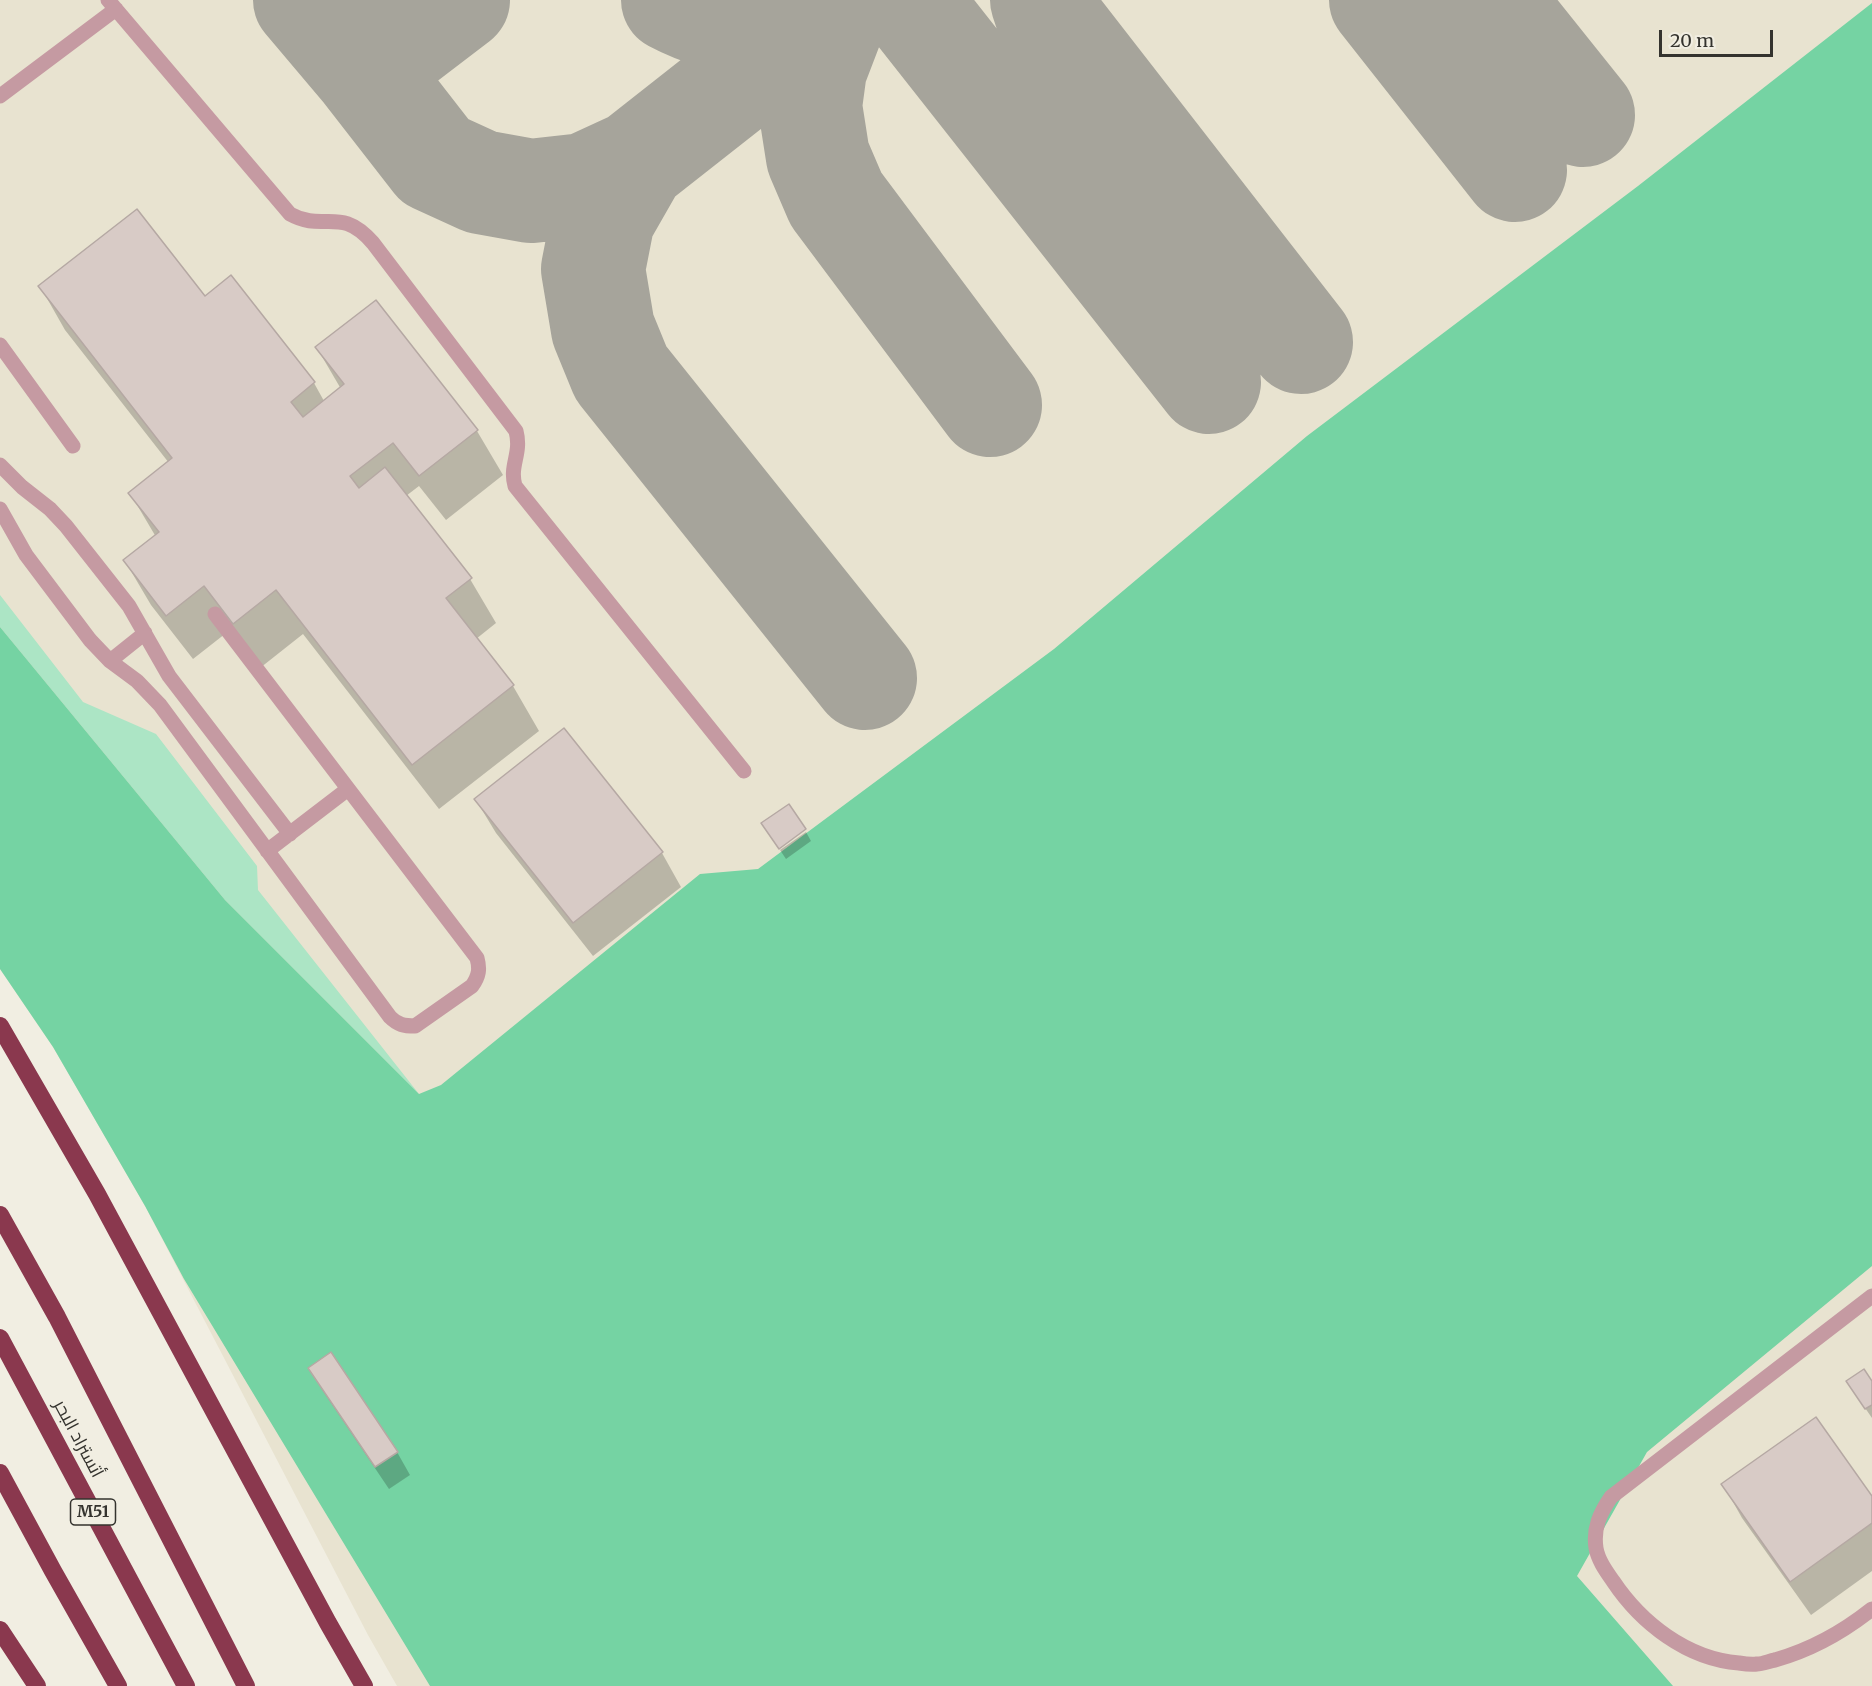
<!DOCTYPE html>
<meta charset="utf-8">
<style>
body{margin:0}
#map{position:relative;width:1872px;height:1686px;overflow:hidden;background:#f1eee2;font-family:Merriweather,serif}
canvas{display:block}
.scale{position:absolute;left:1659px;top:30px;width:114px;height:27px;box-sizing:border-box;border:3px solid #34332e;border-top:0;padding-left:8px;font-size:18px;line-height:21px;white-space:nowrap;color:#34332e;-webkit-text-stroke:4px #f1eee2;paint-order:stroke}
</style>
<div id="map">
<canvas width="1872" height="1686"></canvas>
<div class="scale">20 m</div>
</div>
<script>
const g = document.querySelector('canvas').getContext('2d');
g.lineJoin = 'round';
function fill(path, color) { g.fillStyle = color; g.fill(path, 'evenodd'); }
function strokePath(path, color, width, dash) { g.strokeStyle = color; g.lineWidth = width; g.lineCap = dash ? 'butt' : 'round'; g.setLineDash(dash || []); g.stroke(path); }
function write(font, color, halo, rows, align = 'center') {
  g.font = font + ' Merriweather,Cairo,serif'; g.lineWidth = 5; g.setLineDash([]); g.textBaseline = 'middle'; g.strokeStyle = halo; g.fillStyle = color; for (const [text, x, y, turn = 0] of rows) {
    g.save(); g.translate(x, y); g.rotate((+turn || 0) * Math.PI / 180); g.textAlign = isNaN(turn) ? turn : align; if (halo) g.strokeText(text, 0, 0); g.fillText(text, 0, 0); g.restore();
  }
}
const built = new Path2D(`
 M0,0H1872V1686H397L368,1635L145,1206L53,1047L0,969Z`);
const green = new Path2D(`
 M0,595L83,702L156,734L257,866L258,890L419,1094L225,900L0,627Z`);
const forest = new Path2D(`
 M1872,3V1266L1647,1452L1577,1576L1673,1686H430L184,1279L145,1206L53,1047L0,969V627L225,900L419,1094L441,1085L700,874L758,869L1054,649L1307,436L1638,186Z`);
const shadow = new Path2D(`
 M231,277L314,383L324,401L341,389L317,348L477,431L503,475L446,520L419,486L406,496L470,579L496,623L476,639L513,686L539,731L439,809L303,634L260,668L230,630L193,659L151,605L125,561L156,537L130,493L169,463L65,330L40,286L205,298Z
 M564,730L662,853L681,887L593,956L496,833L476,800Z
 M806,832L811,841L786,859L780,850Z
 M310,1369L397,1452L410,1475L389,1489L323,1391Z
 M1872,1383V1418L1854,1392Z
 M1723,1484L1872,1499V1571L1811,1615L1742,1518Z`);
const taxiway = new Path2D(`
 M305,0L365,71L435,161L481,182L531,191L585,185L635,162L841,0
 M673,0C726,28 783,32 835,0
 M849,0L833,22L815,69L810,106L818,157L836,199L990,405
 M908,0L1209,382
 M1042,0L1047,15L1301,342
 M1381,0L1515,170
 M1491,0L1583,115
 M327,13L365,71L458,0
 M635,162L603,218L593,269L603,329L621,373L865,678`);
const building = new Path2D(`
 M137,209L205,296L231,275L315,382L291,402L303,417L344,384L315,347L376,300L478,430L419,476L393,443L350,476L359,488L385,467L472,578L446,598L514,685L412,765L276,590L233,624L204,586L166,616L123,560L159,532L128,493L172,458L38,286Z
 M564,728L663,852L573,923L474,799Z
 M789,804L806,829L779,849L761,823Z
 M331,1352L398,1452L375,1467L308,1368Z
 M1864,1369L1872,1381V1405L1865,1409L1846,1381Z
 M1816,1417L1872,1496V1523L1790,1582L1721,1484Z`);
const minor = new Path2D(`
 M108,0L290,214C324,233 340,205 373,243L516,431C522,454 509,465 515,486L744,771
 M0,96L116,9
 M0,345L73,446
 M0,465L22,487L50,509L66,526L129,606L169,676L290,834
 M0,509L26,555L90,640L110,661L137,681L160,705L390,1017C398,1025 404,1026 415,1026L472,986C479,976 480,969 477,958L215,614
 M110,661L145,633
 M267,851L348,789
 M1872,1296L1611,1497C1600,1513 1593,1528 1596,1548C1598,1560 1606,1571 1613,1581C1641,1623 1687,1659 1739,1663C1745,1664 1751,1665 1757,1664C1763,1664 1769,1661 1775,1660C1811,1650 1843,1632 1872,1609`);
const highway = new Path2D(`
 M0,1026L97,1194L328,1623L364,1686
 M0,1215L57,1317L246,1686
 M0,1338L186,1686
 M0,1473L53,1571L118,1686
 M0,1630L37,1686`);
const shields = [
 [93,1512,45]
];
const shieldNames = [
 ["M51",93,1512]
];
const streetNames = [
 ["أتستراد البحر",78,1439,62]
];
fill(built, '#e8e3d0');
fill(green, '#ace5c5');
fill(forest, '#75d3a3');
fill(shadow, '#0003');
strokePath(taxiway, '#a6a49b', 104);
fill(building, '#d8cbc6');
strokePath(building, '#b5a8a3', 1.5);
strokePath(minor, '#c59aa2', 15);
strokePath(highway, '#8a384e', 18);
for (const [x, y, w] of shields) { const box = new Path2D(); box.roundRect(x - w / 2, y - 13, w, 26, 4.5); g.fillStyle = '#f1eee2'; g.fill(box); strokePath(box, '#34332e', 1.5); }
write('bold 16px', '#34332e', null, shieldNames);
write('18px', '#34332e', '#f1eee2', streetNames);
</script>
